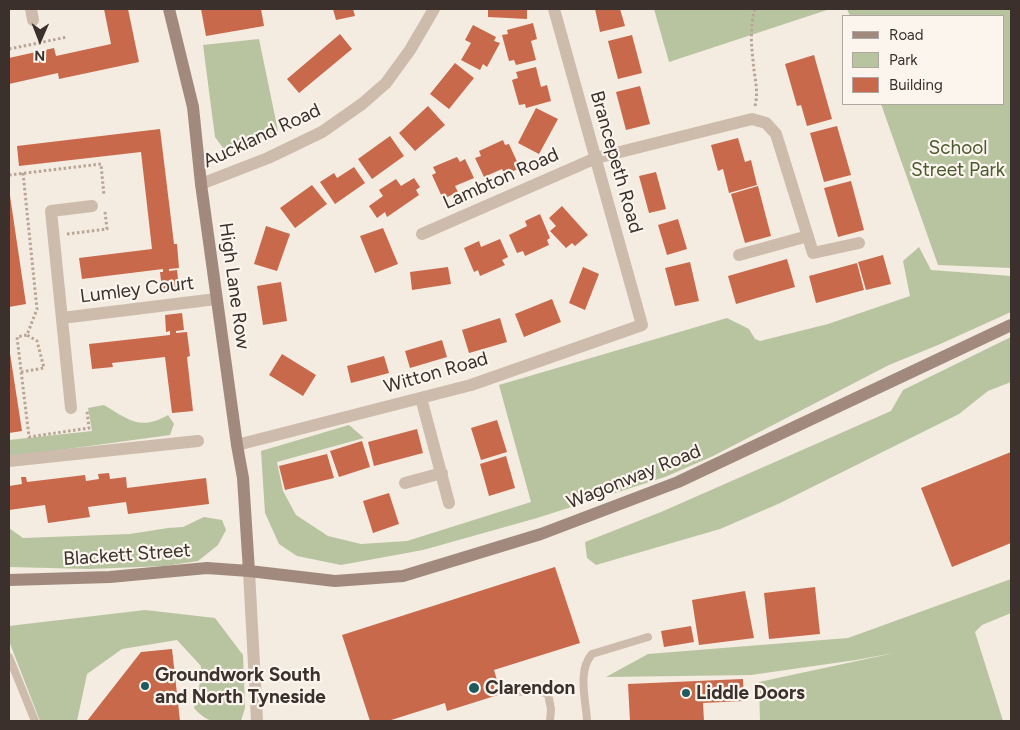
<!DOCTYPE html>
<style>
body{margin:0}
#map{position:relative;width:1020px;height:730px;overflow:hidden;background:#f4ebe1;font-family:Figtree,sans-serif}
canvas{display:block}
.frame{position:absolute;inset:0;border:10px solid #3b302b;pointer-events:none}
.legend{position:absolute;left:842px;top:15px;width:162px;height:90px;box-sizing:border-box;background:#fbf5ee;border:1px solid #aea6a0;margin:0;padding:6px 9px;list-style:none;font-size:15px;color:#3b302b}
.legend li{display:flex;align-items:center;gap:10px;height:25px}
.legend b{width:25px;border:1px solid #aea6a0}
.north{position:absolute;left:15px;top:15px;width:50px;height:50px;-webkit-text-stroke:4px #fbf5ee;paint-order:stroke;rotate:181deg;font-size:14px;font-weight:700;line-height:20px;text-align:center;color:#3b302b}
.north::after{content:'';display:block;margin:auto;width:18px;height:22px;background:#3b302b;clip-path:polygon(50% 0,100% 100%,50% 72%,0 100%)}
</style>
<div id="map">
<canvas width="1020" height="730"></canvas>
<div class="frame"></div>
<ul class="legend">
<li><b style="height:6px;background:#a18a7d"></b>Road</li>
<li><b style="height:14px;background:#b8c4a0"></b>Park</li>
<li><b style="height:14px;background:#c8694b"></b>Building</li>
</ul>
<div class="north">N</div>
</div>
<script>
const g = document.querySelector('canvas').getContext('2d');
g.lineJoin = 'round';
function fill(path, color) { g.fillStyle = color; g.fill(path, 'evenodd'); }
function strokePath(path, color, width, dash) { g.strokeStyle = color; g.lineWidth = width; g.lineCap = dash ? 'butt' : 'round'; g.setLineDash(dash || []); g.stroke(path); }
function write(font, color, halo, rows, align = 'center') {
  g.font = font + ' Figtree,sans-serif'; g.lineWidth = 4.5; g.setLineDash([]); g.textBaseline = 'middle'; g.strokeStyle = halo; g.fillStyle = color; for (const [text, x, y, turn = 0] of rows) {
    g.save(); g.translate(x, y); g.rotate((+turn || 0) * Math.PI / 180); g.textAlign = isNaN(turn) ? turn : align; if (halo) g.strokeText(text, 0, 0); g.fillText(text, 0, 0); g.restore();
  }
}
const green = new Path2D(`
 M654,9H830L669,62Z
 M847,9H1011V268L938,265L881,104H1004V16H850Z
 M259,39L278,131L235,150L223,148L215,137L203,45Z
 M919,247L931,270L1011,276V312L938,345L889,365L713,456L665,477L537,518L423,550L341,565L297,556L279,544L265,513L261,451L349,425L364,438L277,462L283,491L296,515L328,536L361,544L407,541L531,502L499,385L727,318L749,329L755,339L760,341L828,324L910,296L903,261Z
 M1011,337V382L988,391L959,414L778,504L720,529L596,565L587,558L585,542L661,512L891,411L903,390Z
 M104,405C129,420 140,431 168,415L174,424L170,435L9,457V440L92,431L88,408Z
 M204,517L222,520L226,530L218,545L198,561L165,566L89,569L9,567V528L23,538L130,534L168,528L183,527Z
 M1011,579V613L982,625L975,632L1003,721H760L759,682L894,653L856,660L751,675L606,677L648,654L848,638Z
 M145,610L215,618L243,655L245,708L241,721C218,721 210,726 194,708L199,690L201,666L177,640L122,649L87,674L77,721H40L9,641V626Z`);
const building = new Path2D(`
 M104,9H128L139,62L59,79L58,73L9,84V58L54,48L56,56L111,44Z
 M201,9H261L264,26L206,36Z
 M333,9H353L355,16L336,20Z
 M488,9H527V19L488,17Z
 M595,9H620L625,26L600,32Z
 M533,23L537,39L531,41L536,60L516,65L514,60L509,61L502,35L508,34L507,30Z
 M473,25L496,37L494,41L500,43L487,67L483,64L480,70L461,60L471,43L465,40Z
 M340,34L352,49L299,93L287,79Z
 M632,35L642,73L618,79L608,41Z
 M814,55L832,119L807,126L801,105L797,106L785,64Z
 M455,63L474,78L449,109L430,94Z
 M536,67L541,87L547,85L551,101L526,108L525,104L519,105L512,80L518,78L516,72Z
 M640,86L650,124L626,130L616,92Z
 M428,106L445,125L415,151L399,133Z
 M536,108L558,119L539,154L518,143Z
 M837,126L851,175L824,182L810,133Z
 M160,129L174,244H177L179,268L169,269V271L177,270L179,287L162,289L160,272H163V269L82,279L79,258L152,249L141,152L19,166L17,146Z
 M390,136L404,156L372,179L358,159Z
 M738,138L745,162L751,160L757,185L729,193L723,169L718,171L711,145Z
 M503,140L505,145L509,144L520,168L505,175L502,169L484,177L475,158L481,156L479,151Z
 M457,157L460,162L465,159L474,178L455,186L458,192L443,199L432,175L436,173L433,167Z
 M354,167L365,183L335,204L320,182L334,173L337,178Z
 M656,172L666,209L649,213L639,176Z
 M414,178L420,187L416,190L419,195L387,217L385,212L377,218L369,206L383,196L379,190L396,179L401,186Z
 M851,181L864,230L838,237L824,188Z
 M312,185L327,204L295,228L280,208Z
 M758,186L771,236L745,243L731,194Z
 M9,189L26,304L9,307Z
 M562,206L588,235L575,246L572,243L566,248L550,231L556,226L549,218Z
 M540,214L550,238L547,240L549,245L525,256L523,251L517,253L509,235L527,226L525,221Z
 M678,219L687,249L667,255L658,225Z
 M266,226L290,234L277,271L254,264Z
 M383,228L398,264L375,273L360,236Z
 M500,239L508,257L502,260L505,265L480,276L478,270L474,272L464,248L479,241L481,247Z
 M883,255L891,284L866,290L858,262Z
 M787,259L795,287L736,304L728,276Z
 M690,262L699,301L675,306L665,268Z
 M857,263L864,290L816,303L809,276Z
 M448,267L451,284L412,290L410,272Z
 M583,267L599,274L585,310L569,303Z
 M281,282L287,321L263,325L257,286Z
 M552,299L561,322L524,337L515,314Z
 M182,313L184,330L176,331V333L187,332L190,356L187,357L193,411L172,413L165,357L112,363L113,367L92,369L89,344L170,335V331L166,332L165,315Z
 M500,318L507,342L469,353L462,330Z
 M442,340L447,357L410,368L405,351Z
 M9,347L22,431L9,433Z
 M282,354L316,375L303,396L269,375Z
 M384,356L389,373L351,383L347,366Z
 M497,420L507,452L481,460L471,428Z
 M417,429L423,453L374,466L368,442Z
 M362,441L370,467L339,477L330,451Z
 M1011,452V543L952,567L921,488Z
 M327,454L334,478L285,490L279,466Z
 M506,456L515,488L489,496L480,464Z
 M109,473L110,479L126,477L127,488L206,478L209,504L128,514L126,502L88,507L90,517L48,523L45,505L9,510V486L22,484L21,477H26L27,482L85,475L86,481L99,479L98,474Z
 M389,493L399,524L373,533L363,501Z
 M555,567L580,643L494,670L501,694L447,711L445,703L388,721H370L342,635Z
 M815,587L820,634L769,639L764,593Z
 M745,591L754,638L699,645L692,600Z
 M691,626L694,642L664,647L661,631Z
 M172,649L180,721H87L141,652Z
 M743,679L744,701L703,703L704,721H630L628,684Z`);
const path = new Path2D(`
 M9,49L67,37
 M755,106C759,90 754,77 753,60C751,44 750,24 755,9
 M23,173L37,309L27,335L17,337L29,437L89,428L87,411
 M9,175L101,164L104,196
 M67,234L107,229L105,212
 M21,372L44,368L37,341L27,335`);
const lane = new Path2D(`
 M9,657L35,721
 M511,692L538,691L548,694L551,709L550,721
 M587,721C586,700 577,671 592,654L648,637`);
const street = new Path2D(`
 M31,9L33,20
 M201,184L268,158L322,132L362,104L386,83L410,50L434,9
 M422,234L596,158L752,119L766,123L776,134L813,253L859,243
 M739,255L808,236
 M62,318L216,299
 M421,398L449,503
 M71,408L51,211L92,206
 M237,445L471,385L642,325L554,9
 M9,461L198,441
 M405,483L442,473
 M249,571L257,721`);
const secondary = new Path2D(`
 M169,9L193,107L201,184L237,445L243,478L249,571
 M9,580L110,577L207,568L249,571L335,581L403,576L541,534L678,482L1011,325`);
const markers = [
 [145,686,5,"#1f5a5e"],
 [474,688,6,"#1f5a5e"],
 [686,693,5,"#1f5a5e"]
];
const streetNames = [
 ["Auckland Road",262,136,-25],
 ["Brancepeth Road",616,162,74],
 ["Lambton Road",501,179,-24],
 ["High Lane Row",234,286,82],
 ["Lumley Court",137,290,-7],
 ["Witton Road",436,373,-16],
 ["Wagonway Road",634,477,-22],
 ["Blackett Street",127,555,-4]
];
const parkNames = [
 ["School",958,148],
 ["Street Park",958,170]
];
const poiNames = [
 ["Groundwork South",155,675],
 ["and North Tyneside",155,697],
 ["Clarendon",485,688],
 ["Liddle Doors",696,693]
];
fill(green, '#b8c4a0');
fill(building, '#c8694b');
strokePath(path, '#b9a596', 3, [2.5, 2.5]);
strokePath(lane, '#cdbbac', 8);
strokePath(street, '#cdbbac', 12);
strokePath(secondary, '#a18a7d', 12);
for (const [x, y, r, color] of markers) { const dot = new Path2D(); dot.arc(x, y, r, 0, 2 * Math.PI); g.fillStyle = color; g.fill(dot); strokePath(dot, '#fbf5ee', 2); }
write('19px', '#3b302b', '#fbf5ee', streetNames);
write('19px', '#4a5a2e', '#fbf5ee', parkNames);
write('bold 19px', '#3b302b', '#fbf5ee', poiNames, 'left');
</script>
